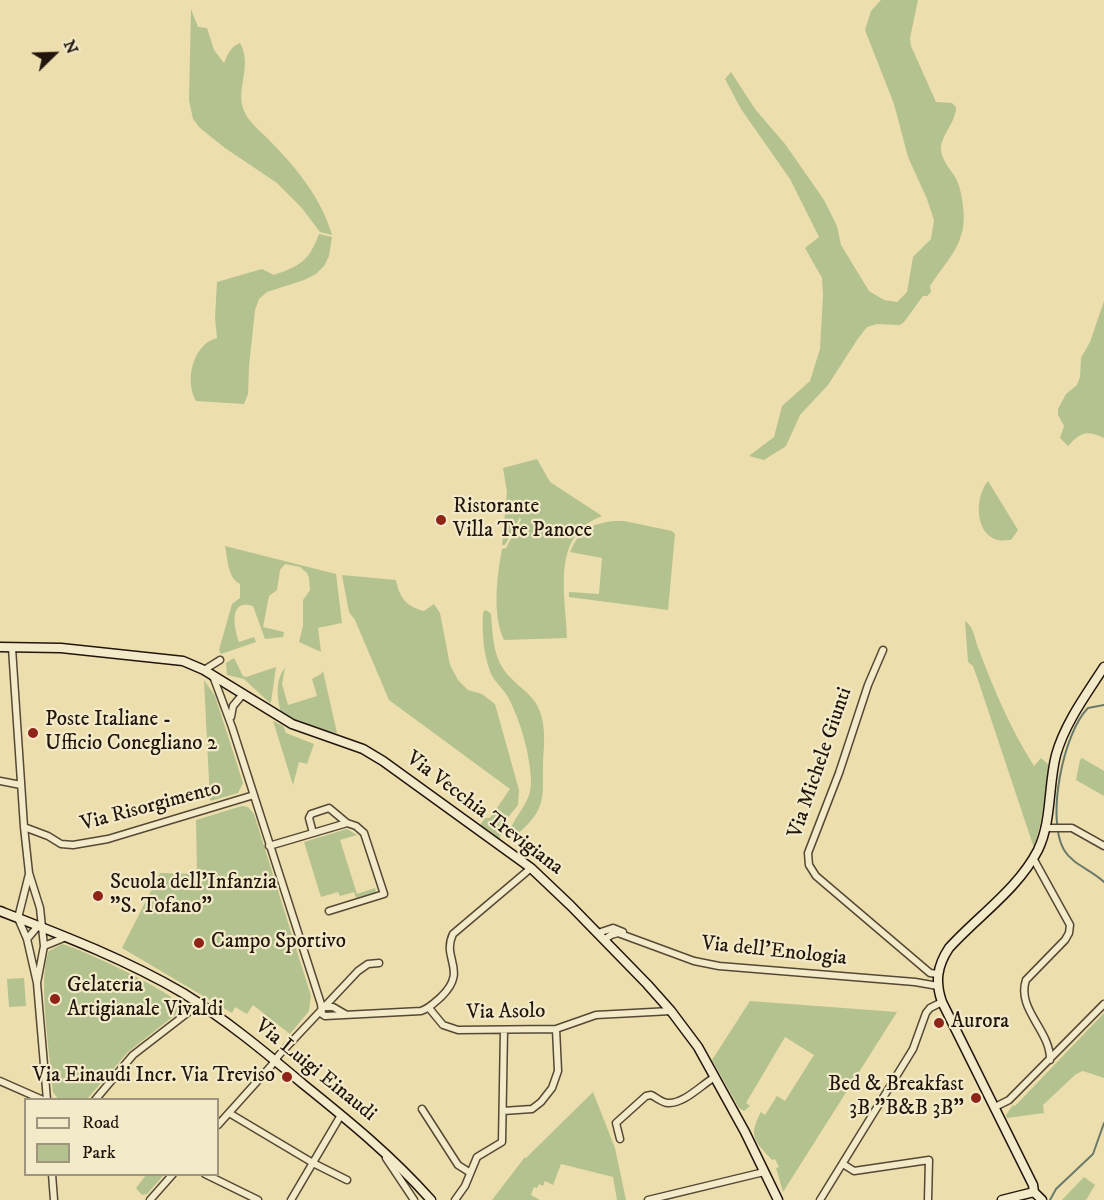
<!DOCTYPE html>
<style>
body{margin:0}
#map{position:relative;width:1104px;height:1200px;overflow:hidden;background:#eddead;font-family:"IM FELL DW Pica",serif}
canvas{display:block}
.legend{position:absolute;left:24px;top:1098px;width:195px;height:78px;box-sizing:border-box;background:#f3eaca;border:2px solid #9f957e;margin:0;padding:8px 10px;list-style:none;font-size:18px;color:#22160c}
.legend li{display:flex;align-items:center;gap:12px;height:30px}
.legend b{width:30px;border:2px solid #9f957e}
.north{position:absolute;left:24px;top:24px;width:60px;height:60px;-webkit-text-stroke:4px #f3eaca;paint-order:stroke;rotate:67deg;font-size:16px;font-weight:700;line-height:24px;text-align:center;color:#22160c}
.north::after{content:'';display:block;margin:auto;width:21px;height:27px;background:#22160c;clip-path:polygon(50% 0,100% 100%,50% 72%,0 100%)}
</style>
<div id="map">
<canvas width="1104" height="1200"></canvas>
<ul class="legend">
<li><b style="height:8px;background:#f3eaca"></b>Road</li>
<li><b style="height:16px;background:#b3c28e"></b>Park</li>
</ul>
<div class="north">N</div>
</div>
<script>
const g = document.querySelector('canvas').getContext('2d');
g.lineJoin = 'round';
function fill(path, color) { g.fillStyle = color; g.fill(path, 'evenodd'); }
function strokePath(path, color, width, dash) { g.strokeStyle = color; g.lineWidth = width; g.lineCap = dash ? 'butt' : 'round'; g.setLineDash(dash || []); g.stroke(path); }
function write(font, color, halo, rows, align = 'center') {
  g.font = font + ' "IM FELL DW Pica",serif'; g.lineWidth = 4.5; g.setLineDash([]); g.textBaseline = 'middle'; g.strokeStyle = halo; g.fillStyle = color; for (const [text, x, y, turn = 0] of rows) {
    g.save(); g.translate(x, y); g.rotate((+turn || 0) * Math.PI / 180); g.textAlign = isNaN(turn) ? turn : align; if (halo) g.strokeText(text, 0, 0); g.fillText(text, 0, 0); g.restore();
  }
}
const green = new Path2D(`
 M881,0H918L910,38L911,46L936,102L952,103L956,107C956,123 940,136 941,150C942,163 954,172 958,183C961,191 962,199 963,206C968,243 948,258 930,286L931,292L927,296H923L904,322L900,325L877,324L867,327L857,340L828,385L800,415L786,446L764,460L749,456L774,437L782,406L810,381L820,349L823,295L822,278L805,248L819,237L790,179L741,109L725,79L731,72L755,109L785,144L824,200L837,226L841,245L869,291L884,300L897,302L907,292L913,257L931,239L934,220L927,199L908,157L894,104L865,30L871,11Z
 M191,9L198,27L207,28L214,50L224,63C228,54 230,47 240,43C253,66 235,89 244,111C249,123 263,133 272,143C298,170 321,198 332,235L320,232L301,207L277,183L225,148L200,128L193,119L189,100Z
 M319,234L332,237L329,256L324,266L316,274L304,280L267,292L259,299L255,310L249,366L248,394L244,404L196,401C184,381 193,344 217,338L215,318L217,282L262,269L274,275C300,266 309,261 319,234Z
 M1104,301V438C1086,429 1080,433 1068,446L1060,438L1064,426L1058,415V409L1066,394L1077,385L1080,377L1081,358L1090,342Z
 M537,459L550,482L602,516C550,536 566,594 567,638L504,640C492,615 497,575 502,549L506,548L521,520L520,517L505,545H502L507,492L503,468Z
 M988,481L1018,530L1011,540C1007,540 1001,541 997,540C974,533 975,496 988,481Z
 M613,521H624L672,531L675,534L668,610L569,597V592L599,594L602,558L570,552C580,529 589,525 613,521Z
 M225,546L336,574L342,623L318,628L321,652L299,642L303,626V600L310,590L309,578L307,573L300,567L285,564L280,570L277,590L269,596L263,627L284,632L283,637L265,639L253,606C228,598 234,628 239,642L254,637L256,642L221,654L219,650L232,604L240,598V584C227,577 228,559 225,546Z
 M342,575L396,580C399,597 407,607 424,611L434,604L440,613L450,665L458,680L468,690L482,694L495,704L519,790L518,805L501,826L500,839L480,825L485,818H490L510,789L389,700L355,620L349,612Z
 M486,610L491,614C493,638 493,661 511,678C522,690 535,696 540,712C546,729 544,745 543,762C542,792 548,806 523,829C518,833 515,838 508,839C511,816 532,806 531,780C530,755 521,723 510,701C505,689 494,683 490,671C483,652 482,632 483,612Z
 M965,621C975,628 974,639 979,650C994,690 1011,730 1034,766L1041,758L1050,766L1041,821L1034,848L979,683L973,666L968,662Z
 M234,658L243,676L246,677L276,667L271,702L270,703L244,679L227,675L226,663Z
 M285,668L282,684L288,705L317,696L312,679L321,674L323,671L337,733C318,731 296,724 281,712C277,699 275,679 285,668Z
 M204,680L215,696L243,783L238,793L210,801Z
 M273,721L283,726L286,733L314,744L307,764L299,762L293,785Z
 M1082,758L1104,771V796L1076,780L1080,760Z
 M242,806L248,807L254,814L311,996L309,1011L290,1034L253,1005L247,1014L235,1007L232,1013L122,948L160,873L197,874L196,820Z
 M347,829L357,835L340,840L357,894L375,888L376,892L356,898L354,892L340,896L338,892L321,897L304,842Z
 M62,944C79,948 176,993 182,1007L180,1011L128,1052L87,1099H58L53,1092C51,1061 37,975 49,951Z
 M24,978L26,1006L9,1007L7,979Z
 M750,1001L897,1012L783,1192L776,1168L779,1167L775,1159L772,1160C756,1142 747,1137 761,1112L765,1115L777,1096L785,1101L814,1055L785,1037L746,1103L750,1106L744,1111L739,1108L712,1060Z
 M1104,1013V1078L1083,1071L1076,1074L1043,1105L1044,1113L1007,1118L1006,1115L1013,1105L1015,1106Z
 M593,1092L615,1148L626,1200H617L613,1177L561,1164L553,1185L545,1181L543,1186L539,1184L537,1188L534,1187L531,1195L540,1200H492L525,1157L526,1158Z
 M146,1175H162V1177L147,1194L142,1195L136,1188Z
 M1084,1177L1095,1185L1086,1200H1062Z`);
const stream = new Path2D(`
 M1104,705L1088,708C1063,733 1046,819 1064,850C1073,865 1092,870 1104,882
 M1050,1200L1056,1189L1093,1154L1104,1123`);
const street = new Path2D(`
 M12,648L24,827L29,873L40,908L44,946L37,983
 M883,650L868,685L839,773L808,853L809,865L816,876L930,973L938,974
 M204,670L220,660
 M213,676L232,727L321,1004L322,1014L325,1016L421,1011C430,1008 435,1002 441,997C469,970 441,959 453,934L531,868
 M231,717L233,706L243,694
 M0,781L21,785
 M24,827L48,836L61,844L73,845L108,839L254,795
 M1045,828H1072L1104,846
 M313,833L309,818L311,814L329,808L347,823L356,826L364,833L384,894L329,911
 M269,846L347,823
 M1033,858L1070,925L1069,933L1065,940L1026,980C1016,1009 1051,1031 1050,1060
 M29,874L18,918L27,939L37,983L47,1100
 M598,933L613,928L623,932
 M27,939L38,926
 M604,940L611,935L618,933L694,961L719,966L915,982L938,986
 M44,946L66,937
 M325,1007H333L345,1014
 M429,1008L443,1025L458,1030L556,1029L596,1015L671,1011
 M0,1081L43,1100
 M95,1100L133,1055L199,1004
 M995,1107L1009,1100L1104,1004
 M422,1109L458,1165L469,1172
 M503,1111L532,1109L541,1102L552,1088L558,1071L556,1029
 M229,1113L313,1163L347,1180
 M218,1125L271,1066L279,1055L358,971L368,964L379,963
 M620,1139L616,1123L646,1096L651,1095C656,1097 662,1103 668,1103C684,1104 701,1085 715,1077
 M386,1158L414,1200
 M843,1164L854,1171L929,1160L928,1200
 M52,1174L54,1200
 M205,1174L258,1200
 M150,1200L173,1174
 M291,1200L341,1115
 M455,1200L465,1186L477,1157L502,1142L504,1030
 M648,1200L764,1172
 M820,1200L913,1049L926,1013L930,1008L942,1002`);
const secondary = new Path2D(`
 M0,647L61,648L183,661L204,670L292,724L363,749L383,761L531,868L571,906L647,984L671,1011L698,1047L745,1132L778,1200
 M0,911C62,935 125,959 183,993C225,1019 265,1052 303,1084C349,1121 392,1156 431,1200
 M1002,1200L1034,1192
 M1042,1200L1034,1192L1033,1185L942,1002C935,982 937,966 949,948C978,916 1018,889 1038,850C1052,821 1048,786 1056,755C1065,723 1086,695 1104,667`);
const markers = [
 [441,520,6,"#8f2418"],
 [33,733,6,"#8f2418"],
 [98,896,6,"#8f2418"],
 [199,943,6,"#8f2418"],
 [55,999,6,"#8f2418"],
 [939,1023,6,"#8f2418"],
 [287,1077,6,"#8f2418"],
 [976,1098,6,"#8f2418"]
];
const poiNames = [
 ["Ristorante",453,508],
 ["Villa Tre Panoce",453,532],
 ["Poste Italiane -",45,721],
 ["Ufficio Conegliano 2",45,745],
 ["Scuola dell'Infanzia",110,884],
 ["\"S. Tofano\"",110,908],
 ["Campo Sportivo",211,943],
 ["Gelateria",67,987],
 ["Artigianale Vivaldi",67,1011],
 ["Aurora",951,1023],
 ["Via Einaudi Incr. Via Treviso",275,1077,"right"],
 ["Bed & Breakfast",964,1086,"right"],
 ["3B \"B&B 3B\"",964,1110,"right"]
];
const streetNames = [
 ["Via Michele Giunti",821,763,-71],
 ["Via Risorgimento",151,807,-15],
 ["Via Vecchia Trevigiana",484,814,37],
 ["Via dell'Enologia",774,952,6],
 ["Via Asolo",506,1013,-1],
 ["Via Luigi Einaudi",315,1071,39]
];
fill(green, '#b3c28e');
strokePath(stream, '#697a6b', 2);
strokePath(street, '#554834', 9);
strokePath(secondary, '#22160c', 11);
strokePath(street, '#f3eaca', 6);
strokePath(secondary, '#f3eaca', 8);
for (const [x, y, r, color] of markers) { const dot = new Path2D(); dot.arc(x, y, r, 0, 2 * Math.PI); g.fillStyle = color; g.fill(dot); strokePath(dot, '#f3eaca', 2); }
write('21px', '#22160c', '#f3eaca', poiNames, 'left');
write('21px', '#22160c', '#f3eaca', streetNames);
</script>
